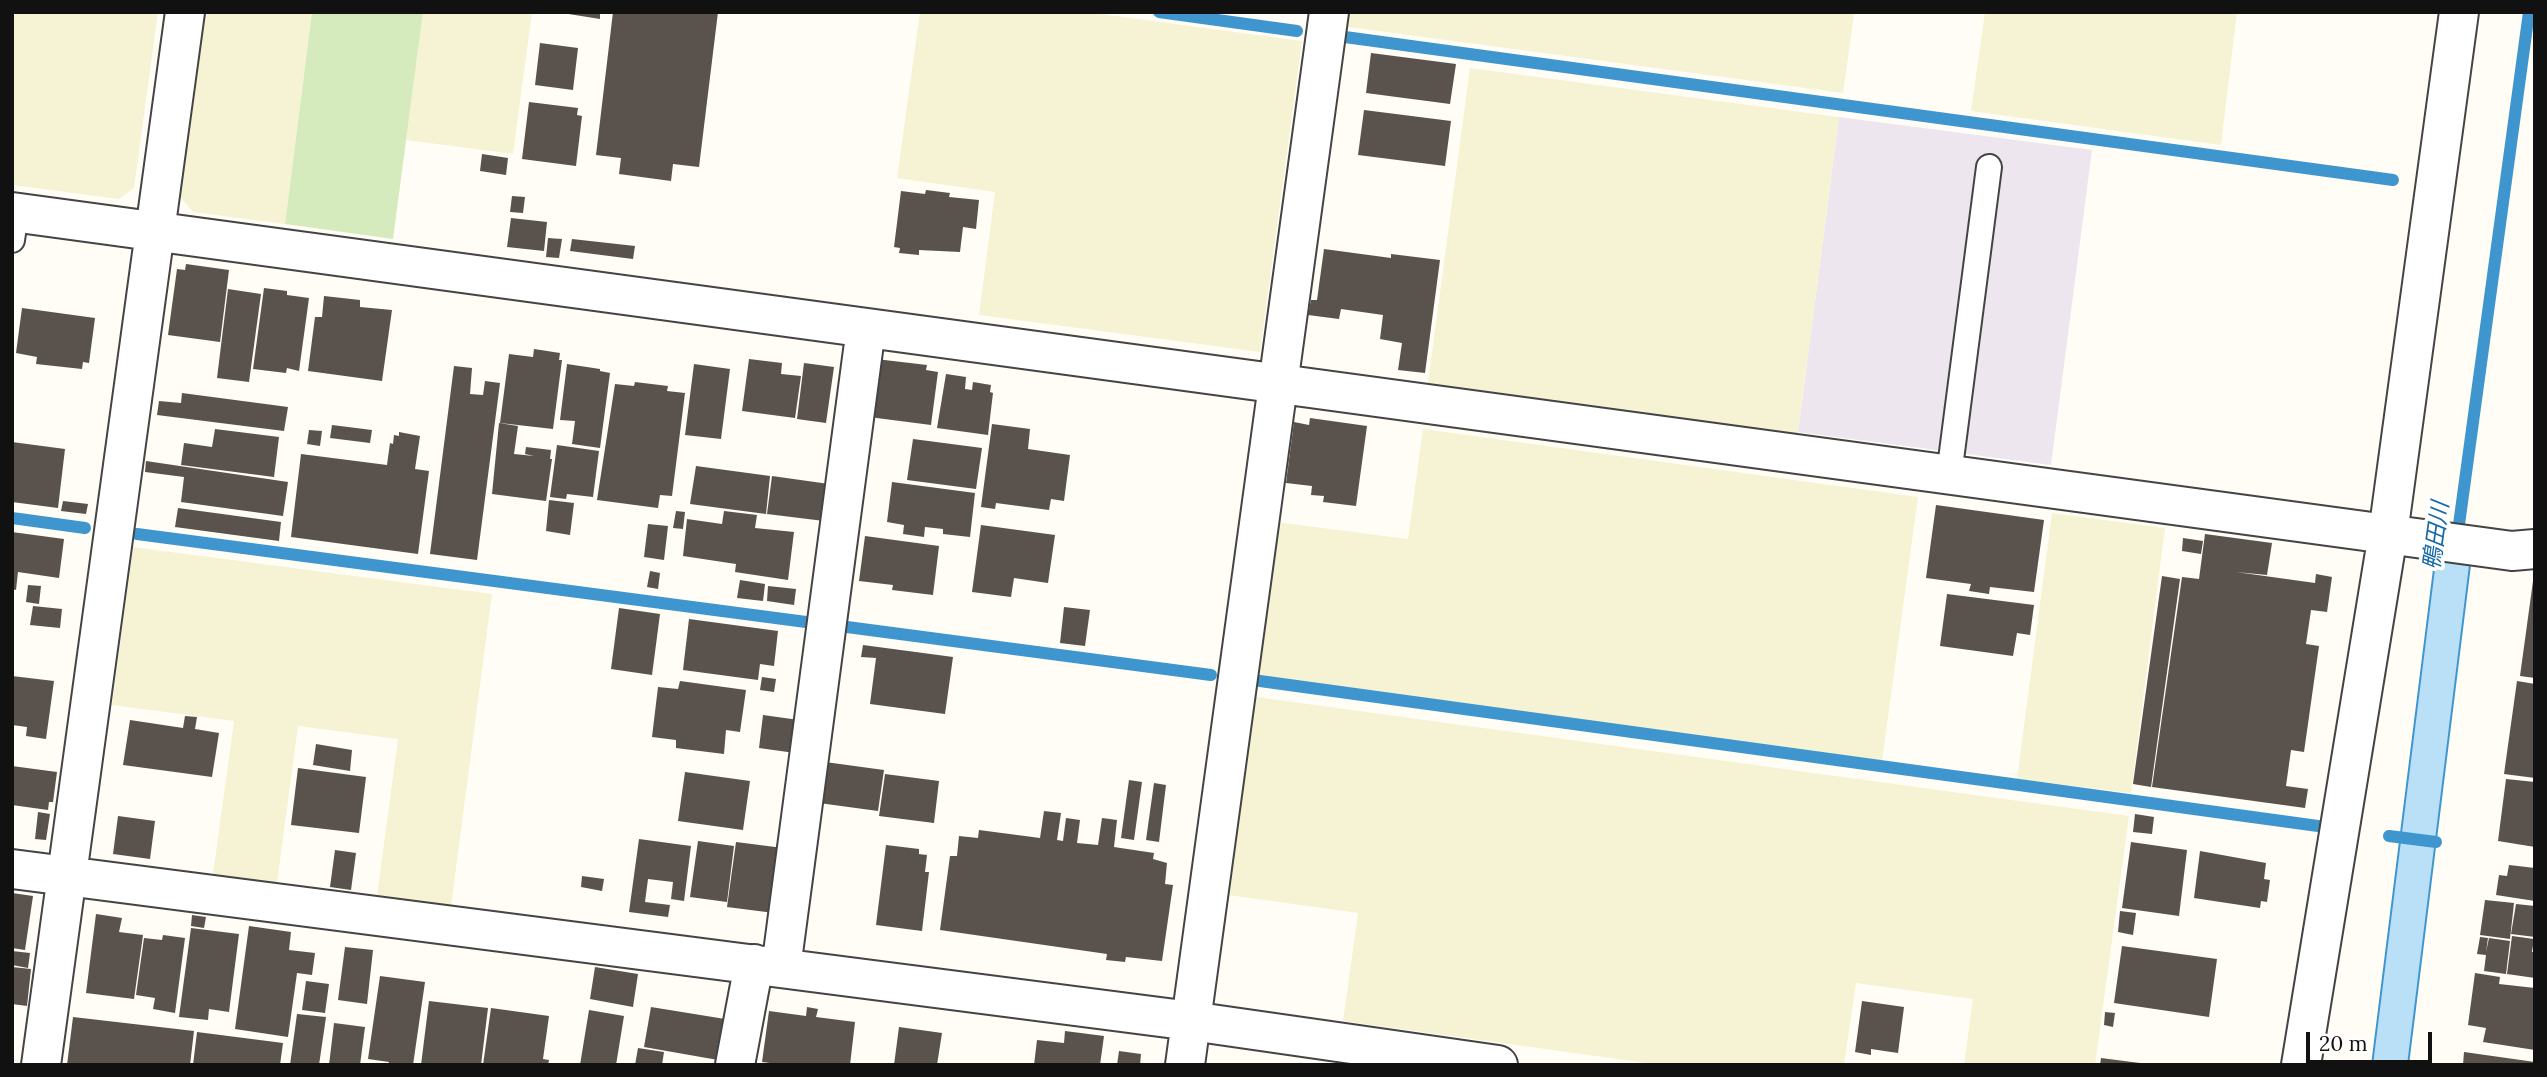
<!DOCTYPE html>
<meta charset="utf-8">
<style>
body{margin:0}
#map{position:relative;width:2547px;height:1077px;overflow:hidden;background:#fffdf5;font-family:Lora,serif}
canvas{display:block}
.frame{position:absolute;inset:0;border:14px solid #111;pointer-events:none}
.scale{position:absolute;left:2306px;top:1032px;width:126px;height:32px;box-sizing:border-box;border:4px solid #111;border-top:0;padding-left:9px;font-size:21px;line-height:24px;white-space:nowrap;color:#111;-webkit-text-stroke:5px #fff;paint-order:stroke}
</style>
<div id="map">
<canvas width="2547" height="1077"></canvas>
<div class="frame"></div>
<div class="scale">20 m</div>
</div>
<script>
const g = document.querySelector('canvas').getContext('2d');
g.lineJoin = 'round';
function fill(path, color) { g.fillStyle = color; g.fill(path, 'evenodd'); }
function strokePath(path, color, width, dash) { g.strokeStyle = color; g.lineWidth = width; g.lineCap = dash ? 'butt' : 'round'; g.setLineDash(dash || []); g.stroke(path); }
function write(font, color, halo, rows, align = 'center') {
  g.font = font + ' Lora,"Noto Sans JP",serif'; g.lineWidth = 7; g.setLineDash([]); g.textBaseline = 'middle'; g.strokeStyle = halo; g.fillStyle = color; for (const [text, x, y, turn = 0] of rows) {
    g.save(); g.translate(x, y); g.rotate((+turn || 0) * Math.PI / 180); g.textAlign = isNaN(turn) ? turn : align; if (halo) g.strokeText(text, 0, 0); g.fillText(text, 0, 0); g.restore();
  }
}
const industrial = new Path2D(`
 M1839,117L2092,150L2051,465L1798,432Z`);
const farmland = new Path2D(`
 M12,12H158L134,188L119,199L12,185Z
 M202,12H312L285,224L193,212L177,193Z
 M423,12H532L513,154L406,140Z
 M920,12H1086L1302,41L1260,352L979,315L995,192L897,178Z
 M1343,12H1839L1854,14L1843,93L1341,26Z
 M1985,12H2237L2221,145L1971,111Z
 M1470,68L1839,117L1797,439L1427,390Z
 M1423,429L1918,497L1882,761L1255,675L1276,522L1408,539Z
 M2052,513L2165,528L2131,793L2017,779Z
 M133,547L492,594L451,906L377,896L398,739L298,726L277,883L213,874L234,721L112,705Z
 M1249,696L2129,816L2095,1065H1964L1973,999L1856,983L1844,1065H1661L1343,1021L1358,913L1221,894Z`);
const green = new Path2D(`
 M312,12H423L393,239L285,224Z`);
const water = new Path2D(`
 M2436,553L2471,557L2408,1065H2372Z`);
const stream = new Path2D(`
 M1159,12L1297,31
 M1345,37L2393,180
 M12,518L85,528
 M137,534L806,622
 M2457,539L2529,12
 M847,627L1211,675
 M1260,681L2318,826
 M2389,836L2436,842`);
const building = new Path2D(`
 M556,12H600V19Z
 M613,12H718L699,167L673,164L671,181L619,174L621,158L596,155Z
 M540,43L578,48L573,90L535,85Z
 M1371,53L1456,64L1450,104L1366,93Z
 M529,102L578,108L577,115L582,116L576,166L522,159Z
 M1364,110L1451,121L1445,166L1358,155Z
 M482,154L508,158L506,175L480,171Z
 M926,190L950,193L949,197L979,200L976,229L963,227L960,252L919,250V255L899,253L900,248L894,247L901,191L925,194Z
 M512,196L525,197L523,213L510,212Z
 M511,218L547,222L544,251L507,247Z
 M548,238L562,239L559,258L546,257Z
 M572,239L635,246L633,259L570,251Z
 M1324,249L1391,258V254L1440,260L1425,373L1398,370L1402,343L1380,339L1383,315L1341,309L1339,319L1308,315L1311,300H1317Z
 M186,264L229,270L220,342L168,335L177,269L185,270Z
 M264,288L287,291V295L309,298L299,371L287,368L286,373L253,369Z
 M228,289L261,294L249,382L217,378Z
 M324,296L360,300V307L392,310L382,381L308,371L315,317H322Z
 M22,308L95,318L89,363L83,362L82,369L36,364L37,357L16,353Z
 M534,349L560,353L559,360H562L553,429L500,423L509,354L533,357Z
 M749,359L782,363L781,374L801,376L795,418L742,411Z
 M876,359L927,365L926,370L938,372L931,425L869,417Z
 M804,363L834,367L826,423L797,419Z
 M567,364L600,369V371L610,373L600,448L572,444L575,421L560,420Z
 M694,364L730,369L721,439L685,435Z
 M454,366L472,368L470,394L483,395L485,381L500,383L477,560L430,554Z
 M946,374L966,377L965,389L972,390L973,382L991,385L990,392L993,393L988,435L937,428Z
 M635,382L668,386L667,391L685,393L672,496L660,495L658,508L597,500L615,384L634,386Z
 M182,393L288,407L284,431L157,415L159,401L181,403Z
 M1310,418L1367,426L1356,506L1323,502L1324,496L1311,495L1312,486L1286,483L1294,422L1309,425Z
 M499,423L518,426L514,454L534,456L525,454L526,447L551,450L550,459H552L546,501L492,494Z
 M992,424L1030,429L1028,449L1070,455L1064,501L1051,499L1049,510L996,503L995,509L981,507Z
 M332,425L372,430L370,443L330,438Z
 M215,429L279,437L274,477L181,465L184,443L212,447Z
 M309,430L322,431L320,446L307,444Z
 M399,432L420,436L415,469L429,471L418,554L291,537L301,454L387,465L390,443L393,444L394,435L399,436Z
 M913,439L982,448L976,489L907,480Z
 M12,442L65,449L58,508L12,502Z
 M557,445L599,451L593,497L567,494L566,499L550,497Z
 M146,461L288,482L283,516L181,502L184,477L145,472Z
 M696,466L770,476L766,514L690,504Z
 M772,476L829,484L824,521L767,514Z
 M892,482L975,493L970,537L943,534V529L925,527L924,537L903,534L904,525L887,522Z
 M549,500L574,503L570,535L546,531Z
 M63,501L88,504L86,514L61,511Z
 M1936,505L2044,520L2034,592L1990,587L1989,594L1969,591L1971,584L1926,578Z
 M178,508L281,522L279,541L175,527Z
 M676,511L685,512L683,529L673,528Z
 M724,511L757,515L755,528L794,532L788,580L735,572L736,564L683,556L687,519L722,524Z
 M648,524L668,526L664,560L644,557Z
 M981,525L1055,535L1048,583L1014,578L1011,597L972,592Z
 M12,532L64,539L59,578L18,572L16,590L12,589Z
 M2205,534L2272,543L2267,575L2236,572L2315,583L2316,574L2332,577L2327,612L2311,610L2306,644L2319,646L2304,752L2291,750L2286,786L2308,789L2305,808L2152,787L2182,577L2199,579Z
 M865,536L939,546L933,595L892,590L893,585L859,581Z
 M2183,538L2203,541L2201,554L2182,551Z
 M650,571L660,573L658,589L647,587Z
 M2162,576L2180,579L2151,787L2133,784Z
 M740,580L765,584L763,601L737,598Z
 M2533,581H2535V678L2520,676Z
 M28,585L41,586L39,604L26,602Z
 M768,586L796,589L794,605L767,601Z
 M1947,594L2034,605L2030,635L2017,633L2013,656L1940,646Z
 M33,606L62,609L60,628L30,625Z
 M1064,607L1090,610L1085,646L1060,643Z
 M619,608L660,614L652,675L611,669Z
 M689,619L778,631L774,666L760,664L758,680L683,670Z
 M863,645L953,657L945,714L870,704L876,658L861,657Z
 M12,676L54,681L46,739L26,736L27,727L12,725Z
 M762,677L776,679L774,692L760,690Z
 M680,681L746,690L740,732L726,730L724,754L676,748V740L652,737L658,687L678,689Z
 M2517,681L2535,684V778L2504,774Z
 M763,715L799,720L795,753L759,748Z
 M185,716L197,717L195,729L219,733L212,777L123,765L130,720L183,728Z
 M316,744L352,750L350,771L313,765Z
 M825,762L884,770L878,811L819,803Z
 M12,766L57,772L53,802H49L48,810L12,805Z
 M298,768L366,777L359,833L291,825Z
 M685,772L750,781L743,830L678,821Z
 M885,774L939,781L934,823L879,816Z
 M2506,779L2535,782V847L2498,841Z
 M1129,780L1142,782L1134,840L1121,838Z
 M1154,783L1166,785L1159,842L1146,840Z
 M1044,811L1061,813L1057,840L1063,841L1066,818L1080,820L1077,843L1098,845L1102,818L1117,820L1114,847L1154,853L1153,859L1167,863L1165,884L1173,885L1162,961L1126,957L1125,962L1106,960L1107,954L940,930L950,856H957L959,836L978,838L979,830L1040,838Z
 M38,812L50,814L46,840L35,839Z
 M2135,814L2154,817L2152,834L2133,832Z
 M118,816L155,821L150,859L113,854Z
 M639,839L691,846L684,901L671,899L673,882L648,879L645,902L670,905L668,917L629,912Z
 M698,841L734,846L727,902L690,897Z
 M736,842L783,848L774,913L727,907Z
 M2131,842L2187,850L2179,916L2122,908Z
 M886,845L919,849V854L927,855L925,872H929L922,931L876,925Z
 M335,850L356,853L351,890L330,887Z
 M2200,851L2266,863L2264,879L2270,880L2267,902L2261,901L2260,908L2194,898Z
 M2509,865L2535,868V901L2496,895L2499,875L2507,876Z
 M582,876L604,879L602,891L581,887Z
 M12,893L33,896L25,950L12,948Z
 M2485,900L2514,903L2510,939L2480,935Z
 M2516,904L2535,906V937L2511,934Z
 M2120,911L2136,913L2133,935L2118,932Z
 M96,914L122,918L119,932L143,935L134,999L86,993Z
 M192,915L206,917L204,928L191,926Z
 M249,926L291,932L289,950L315,953L312,975L297,973L288,1037L235,1029Z
 M191,928L239,934L229,1012L209,1009L208,1020L179,1017Z
 M163,935L185,938L175,1013L153,1009L155,998L136,995L144,938L162,940Z
 M2512,936L2534,939L2532,952H2535V978L2507,974Z
 M2480,937L2488,938L2486,952L2489,938L2510,941L2506,974L2484,971L2486,955L2477,954Z
 M2122,946L2217,959L2209,1017L2114,1003Z
 M345,947L373,950L367,1004L338,1000Z
 M12,951L30,953L28,968L12,965Z
 M12,967L31,969L27,1006L12,1004Z
 M595,967L638,974L633,1007L590,999Z
 M2475,973L2500,977L2499,984L2535,988V1050L2483,1042L2486,1028L2468,1025Z
 M380,976L425,982L413,1065H388L389,1062L368,1059Z
 M306,981L329,984L325,1013L302,1010Z
 M429,1001L488,1008L481,1065H421Z
 M1862,1001L1904,1007L1898,1053L1871,1049V1055L1855,1052Z
 M651,1007L725,1019L718,1060L644,1047Z
 M807,1007L818,1009L816,1017L855,1022L850,1065H786L762,1062L769,1011L806,1016Z
 M491,1008L549,1016L543,1059L549,1060L548,1065H483Z
 M589,1010L624,1016L616,1065H580Z
 M2105,1012L2115,1013L2113,1027L2104,1025Z
 M297,1014L326,1017L319,1065H290Z
 M73,1017L194,1031L190,1065H67Z
 M334,1023L365,1027L360,1065H329Z
 M899,1027L942,1033L937,1065H894Z
 M1065,1031L1104,1036L1100,1065H1034L1037,1040L1064,1043Z
 M197,1032L283,1043L280,1065H193Z
 M638,1048L664,1052L662,1065H635Z
 M1119,1051L1141,1054L1140,1065H1117Z
 M2464,1052L2535,1062V1065H2463Z
 M2101,1058L2140,1063V1065H2100Z`);
const service = new Path2D(`
 M12,240L16,213
 M1949,475L1989,167`);
const minor = new Path2D(`
 M12,212L2512,551L2535,549
 M12,869L1191,1021L1498,1065
 M781,968L866,328
 M41,1065L185,12
 M735,1065L754,964
 M1185,1065L1329,12
 M2301,1065L2388,534L2459,12`);
const waterNames = [
 ["鴨田川",2437,536,-82]
];
fill(industrial, '#eee6ef');
fill(farmland, '#f6f3d4');
fill(green, '#d5ebbd');
fill(water, '#b9e0f7');
strokePath(water, '#3f96cf', 2);
strokePath(stream, '#3f96cf', 12);
fill(building, '#5a524d');
strokePath(service, '#444', 28);
strokePath(minor, '#444', 42);
strokePath(service, '#fff', 24);
strokePath(minor, '#fff', 38);
write('italic 23px', '#1768a6', '#fff', waterNames);
</script>
